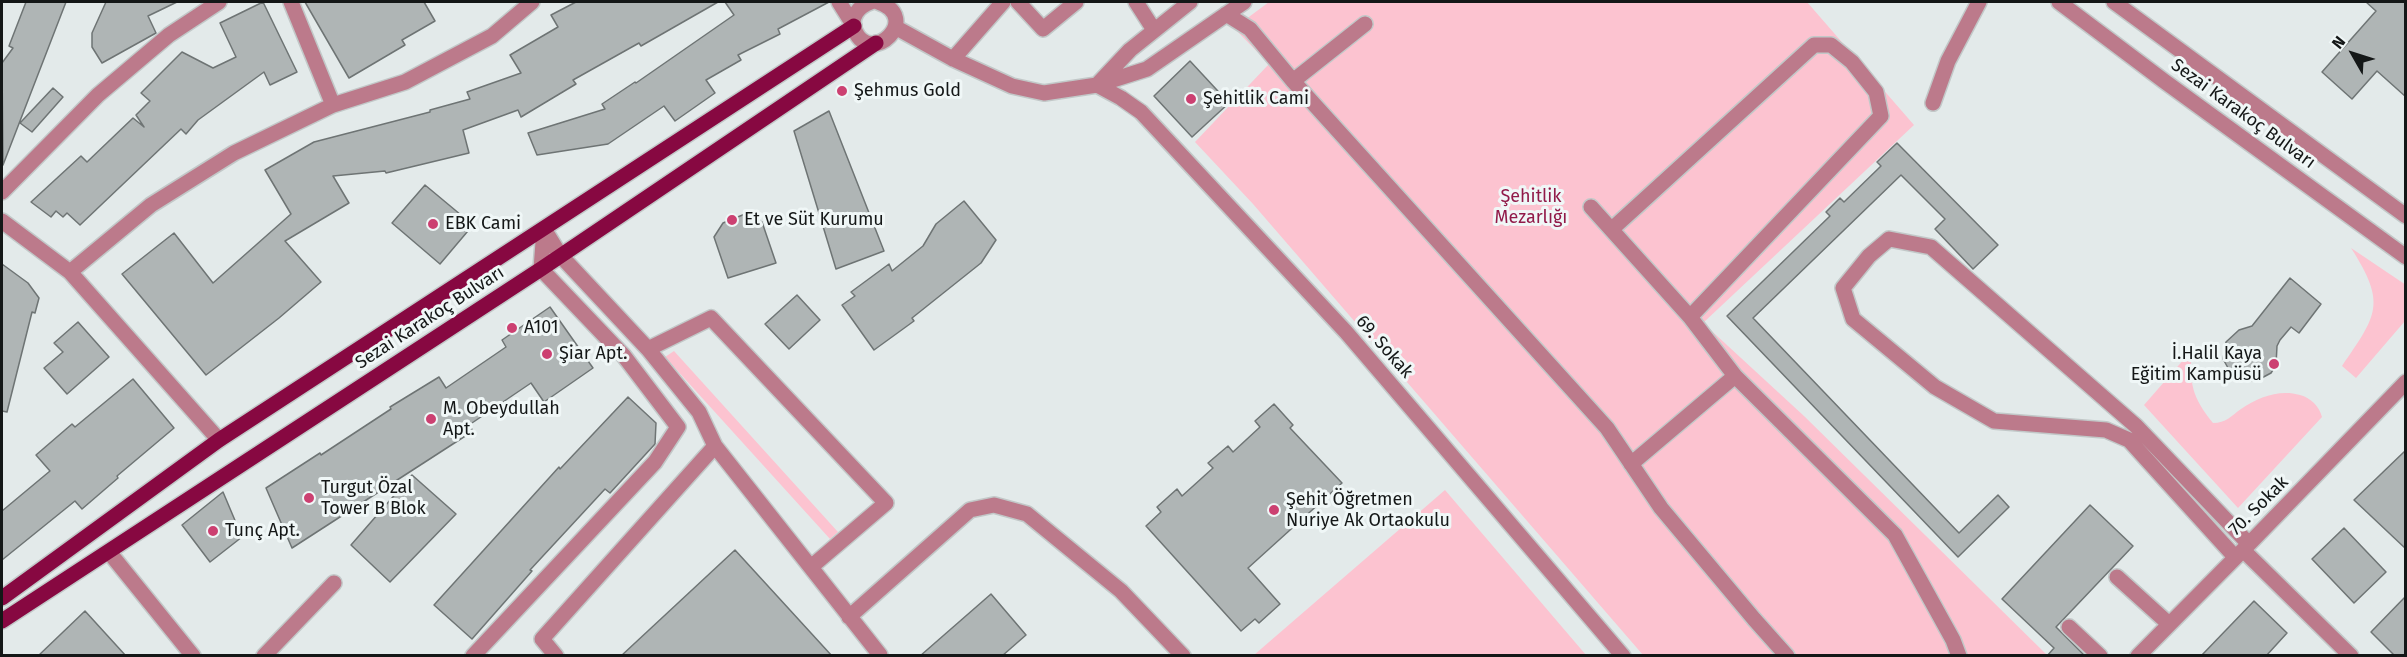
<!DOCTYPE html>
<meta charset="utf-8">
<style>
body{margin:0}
#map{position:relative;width:2407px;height:657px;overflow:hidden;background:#e3eaea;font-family:"Fira Sans",sans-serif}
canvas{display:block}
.frame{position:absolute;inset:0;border:3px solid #141717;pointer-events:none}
.north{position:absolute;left:2323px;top:24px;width:60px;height:60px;-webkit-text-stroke:4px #f0f7f7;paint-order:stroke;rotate:309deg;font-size:16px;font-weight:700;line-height:24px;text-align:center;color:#141717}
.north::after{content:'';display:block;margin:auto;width:21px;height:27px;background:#141717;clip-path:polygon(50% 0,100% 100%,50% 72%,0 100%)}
</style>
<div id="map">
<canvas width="2407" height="657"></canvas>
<div class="frame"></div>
<div class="north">N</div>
</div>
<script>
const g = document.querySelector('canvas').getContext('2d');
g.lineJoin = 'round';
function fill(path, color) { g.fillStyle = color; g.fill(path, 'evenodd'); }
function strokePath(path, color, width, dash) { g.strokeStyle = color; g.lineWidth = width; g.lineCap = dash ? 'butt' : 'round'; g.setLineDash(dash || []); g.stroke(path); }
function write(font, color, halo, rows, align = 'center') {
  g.font = font + ' "Fira Sans",sans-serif'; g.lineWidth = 6; g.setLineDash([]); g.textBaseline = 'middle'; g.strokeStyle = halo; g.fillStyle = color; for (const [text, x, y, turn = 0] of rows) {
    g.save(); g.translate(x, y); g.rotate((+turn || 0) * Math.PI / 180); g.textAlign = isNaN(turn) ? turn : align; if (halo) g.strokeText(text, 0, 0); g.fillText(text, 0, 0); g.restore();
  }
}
const green = new Path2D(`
 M1269,2H1807L1914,125L1703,323L1804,416L2047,655H1643L1253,204L1195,142L1269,64L1234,28Z
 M2351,248L2406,285L2405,321L2356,378L2342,366C2377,315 2387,304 2351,248Z
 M2192,350C2189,383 2192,397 2213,423C2226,423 2231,416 2241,409C2258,397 2280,389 2300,395C2311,398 2319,406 2322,417L2238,508L2144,405Z
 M674,351L838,532L830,539L665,357Z
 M1445,490L1586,655H1254Z`);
const building = new Path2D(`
 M26,2H66L3,165L2,63L13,48L9,46Z
 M106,2H177L148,16L156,33L102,63L92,47V33Z
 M263,2L297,72L270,85L264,72L198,120L186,134L181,129L80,225L67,213L63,217L56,211L51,217L31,202L81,156L87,162L133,118L144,127L136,115L150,101L141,93L182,52L213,68L236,57L220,23Z
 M305,2H424L435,21L402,40L405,45L349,78Z
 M576,2H718L641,46L639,43L573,80L576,84L521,117L518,110L463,130L469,153L386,173L385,171L333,176L349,203L285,241L321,282L279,318L206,375L122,274L174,233L213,283L291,214L265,170L314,142L430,112V110L470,99L467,92L521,73L510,55L558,27L551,15Z
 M725,2H829L778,29L780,34L738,55L741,60L706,80L715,93L675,121L664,106L608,144L537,155L528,133L605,109L602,104L635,82L636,83L734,15Z
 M2366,2H2406V97L2377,71L2352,99L2322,72L2376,11Z
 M1190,61L1229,103L1192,137L1154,96Z
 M53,88L63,97L32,132L20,123Z
 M829,111L884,251L836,269L794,131Z
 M1897,143L1998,245L1973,269L1935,229L1945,219L1901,175L1753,318L1959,533L1998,495L2009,507L1958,557L1727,316L1830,216L1826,212L1840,198L1844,202L1881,166L1877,162Z
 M425,185L473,225L440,264L392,223Z
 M964,201L996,240L981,263L912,318L914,321L874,350L842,305L855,296L851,292L889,264L892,271L923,246L936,224Z
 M745,214L762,222L776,263L728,278L714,237L723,223Z
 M2,264L28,283L39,298L35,313L32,312L7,412L2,411Z
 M2290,278L2321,304L2299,333L2291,327L2280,340L2277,346L2276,365L2271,373L2256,381L2239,380L2232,375L2223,359L2226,342L2239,330L2252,326Z
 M797,295L820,320L789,349L765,324Z
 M550,307L593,368L544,402L531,383L469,425L473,431L292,548L266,488L320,453L321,455L391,409L390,407L439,377L446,388L506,347L502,340Z
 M78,322L109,357L67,394L44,368L63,352L54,343Z
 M133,379L174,428L117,476L118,478L82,509L75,501L2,560V511L50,471L36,455L72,424L75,427Z
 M628,397L656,423L655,444L610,493L605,489L530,570L532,571L472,639L434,605L559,467L560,469Z
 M1274,404L1293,425L1290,428L1342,483L1248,568L1280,604L1259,623L1255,619L1241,631L1146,526L1161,512L1157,507L1177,489L1182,496L1213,468L1208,463L1228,446L1233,452L1260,427L1255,421Z
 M2406,450V549L2354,500Z
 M412,475L456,514L390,582L351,545Z
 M223,492L242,537L210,562L182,525Z
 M2090,505L2133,546L2056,627L2085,656H2047L2054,648L2002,599Z
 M2344,528L2386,572L2354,603L2312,559Z
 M735,550L832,656H621Z
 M991,594L1026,635L1002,656H920Z
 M2406,596V656H2395L2371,632Z
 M2254,601L2287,633L2266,656H2201Z
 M85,611L126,656H38Z`);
const minor = new Path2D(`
 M291,2L333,105
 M839,2L854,26
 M871,2C859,6 849,17 855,31C871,67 923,18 878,2
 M1018,2L1043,29L1076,2
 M1136,2L1154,30
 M1190,2L1130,50L1097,85L1121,98L1141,112L1346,332L1623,656
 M2059,2L2164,81L2406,257
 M2114,2L2406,216
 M1226,14L1250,29L1293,81L1607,428L1661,508L1754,619L1787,656
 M895,27L953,59L1012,86L1044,93L1097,85L1147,69L1244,2
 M953,59L1003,2
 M1293,81L1365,24
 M1933,103L1948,61L1979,2
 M2,192L98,95L169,35L219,2
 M1591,207L1690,317L1735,376
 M2,221L70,272L219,440
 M544,229L560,255L648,349L699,412L715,446L880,655
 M1612,229L1814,45H1831L1852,62L1876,92L1881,116L1690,317
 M70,272L151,205L234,153L333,105L405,82L492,36L532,2
 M648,349L711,318L886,503L811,567
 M1631,464L1735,376L1895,535L1953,640L1959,656
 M2243,550L2351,656
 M109,552L193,656
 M2235,557L2129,440L2106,430L1994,421L1935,387L1853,319L1843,288L1869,256L1889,239L1931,247L2136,426L2249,544
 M2117,577L2169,624
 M849,617L970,510L994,505L1027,514L1121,591L1183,656
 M2069,627L2100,656
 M264,656L334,583
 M473,656L655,462L678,427L624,356L541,269L544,229
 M556,656L542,639L715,446
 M2138,656L2249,544L2406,382`);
const major = new Path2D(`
 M2,598L219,440L854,26
 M2,621L541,269L876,43`);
const markers = [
 [842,91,6,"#cc4071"],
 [1191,99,6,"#cc4071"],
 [732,220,6,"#cc4071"],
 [433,224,6,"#cc4071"],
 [512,328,6,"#cc4071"],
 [547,354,6,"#cc4071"],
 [2274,364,6,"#cc4071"],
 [431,419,6,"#cc4071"],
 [309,498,6,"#cc4071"],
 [1274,510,6,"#cc4071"],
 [213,531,6,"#cc4071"]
];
const poiNames = [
 ["Şehmus Gold",854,91],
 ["Şehitlik Cami",1203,99],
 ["Et ve Süt Kurumu",744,220],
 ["EBK Cami",445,224],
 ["A101",524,328],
 ["Şiar Apt.",559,354],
 ["İ.Halil Kaya",2262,354,"right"],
 ["Eğitim Kampüsü",2262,375,"right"],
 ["M. Obeydullah",443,409],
 ["Apt.",443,430],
 ["Turgut Özal",321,488],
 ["Tower B Blok",321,509],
 ["Şehit Öğretmen",1286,500],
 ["Nuriye Ak Ortaokulu",1286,521],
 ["Tunç Apt.",225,531]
];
const streetNames = [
 ["Sezai Karakoç Bulvarı",2243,114,36],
 ["Sezai Karakoç Bulvarı",430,318,-33],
 ["69. Sokak",1384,347,49],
 ["70. Sokak",2259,506,-45]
];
const parkNames = [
 ["Şehitlik",1531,197],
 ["Mezarlığı",1531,218]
];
fill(green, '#fcc3d0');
fill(building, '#afb5b5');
strokePath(building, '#6e7474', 1.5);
strokePath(minor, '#c2c8c8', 18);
strokePath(major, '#c2c8c8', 18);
strokePath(minor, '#bc7a8b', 15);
strokePath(major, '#870841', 15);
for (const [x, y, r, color] of markers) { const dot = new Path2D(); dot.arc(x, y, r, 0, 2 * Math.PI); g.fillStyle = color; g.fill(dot); strokePath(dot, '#f0f7f7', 2); }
write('18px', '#141717', '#f0f7f7', poiNames, 'left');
write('18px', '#141717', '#f0f7f7', streetNames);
write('18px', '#911a49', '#f0f7f7', parkNames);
</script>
